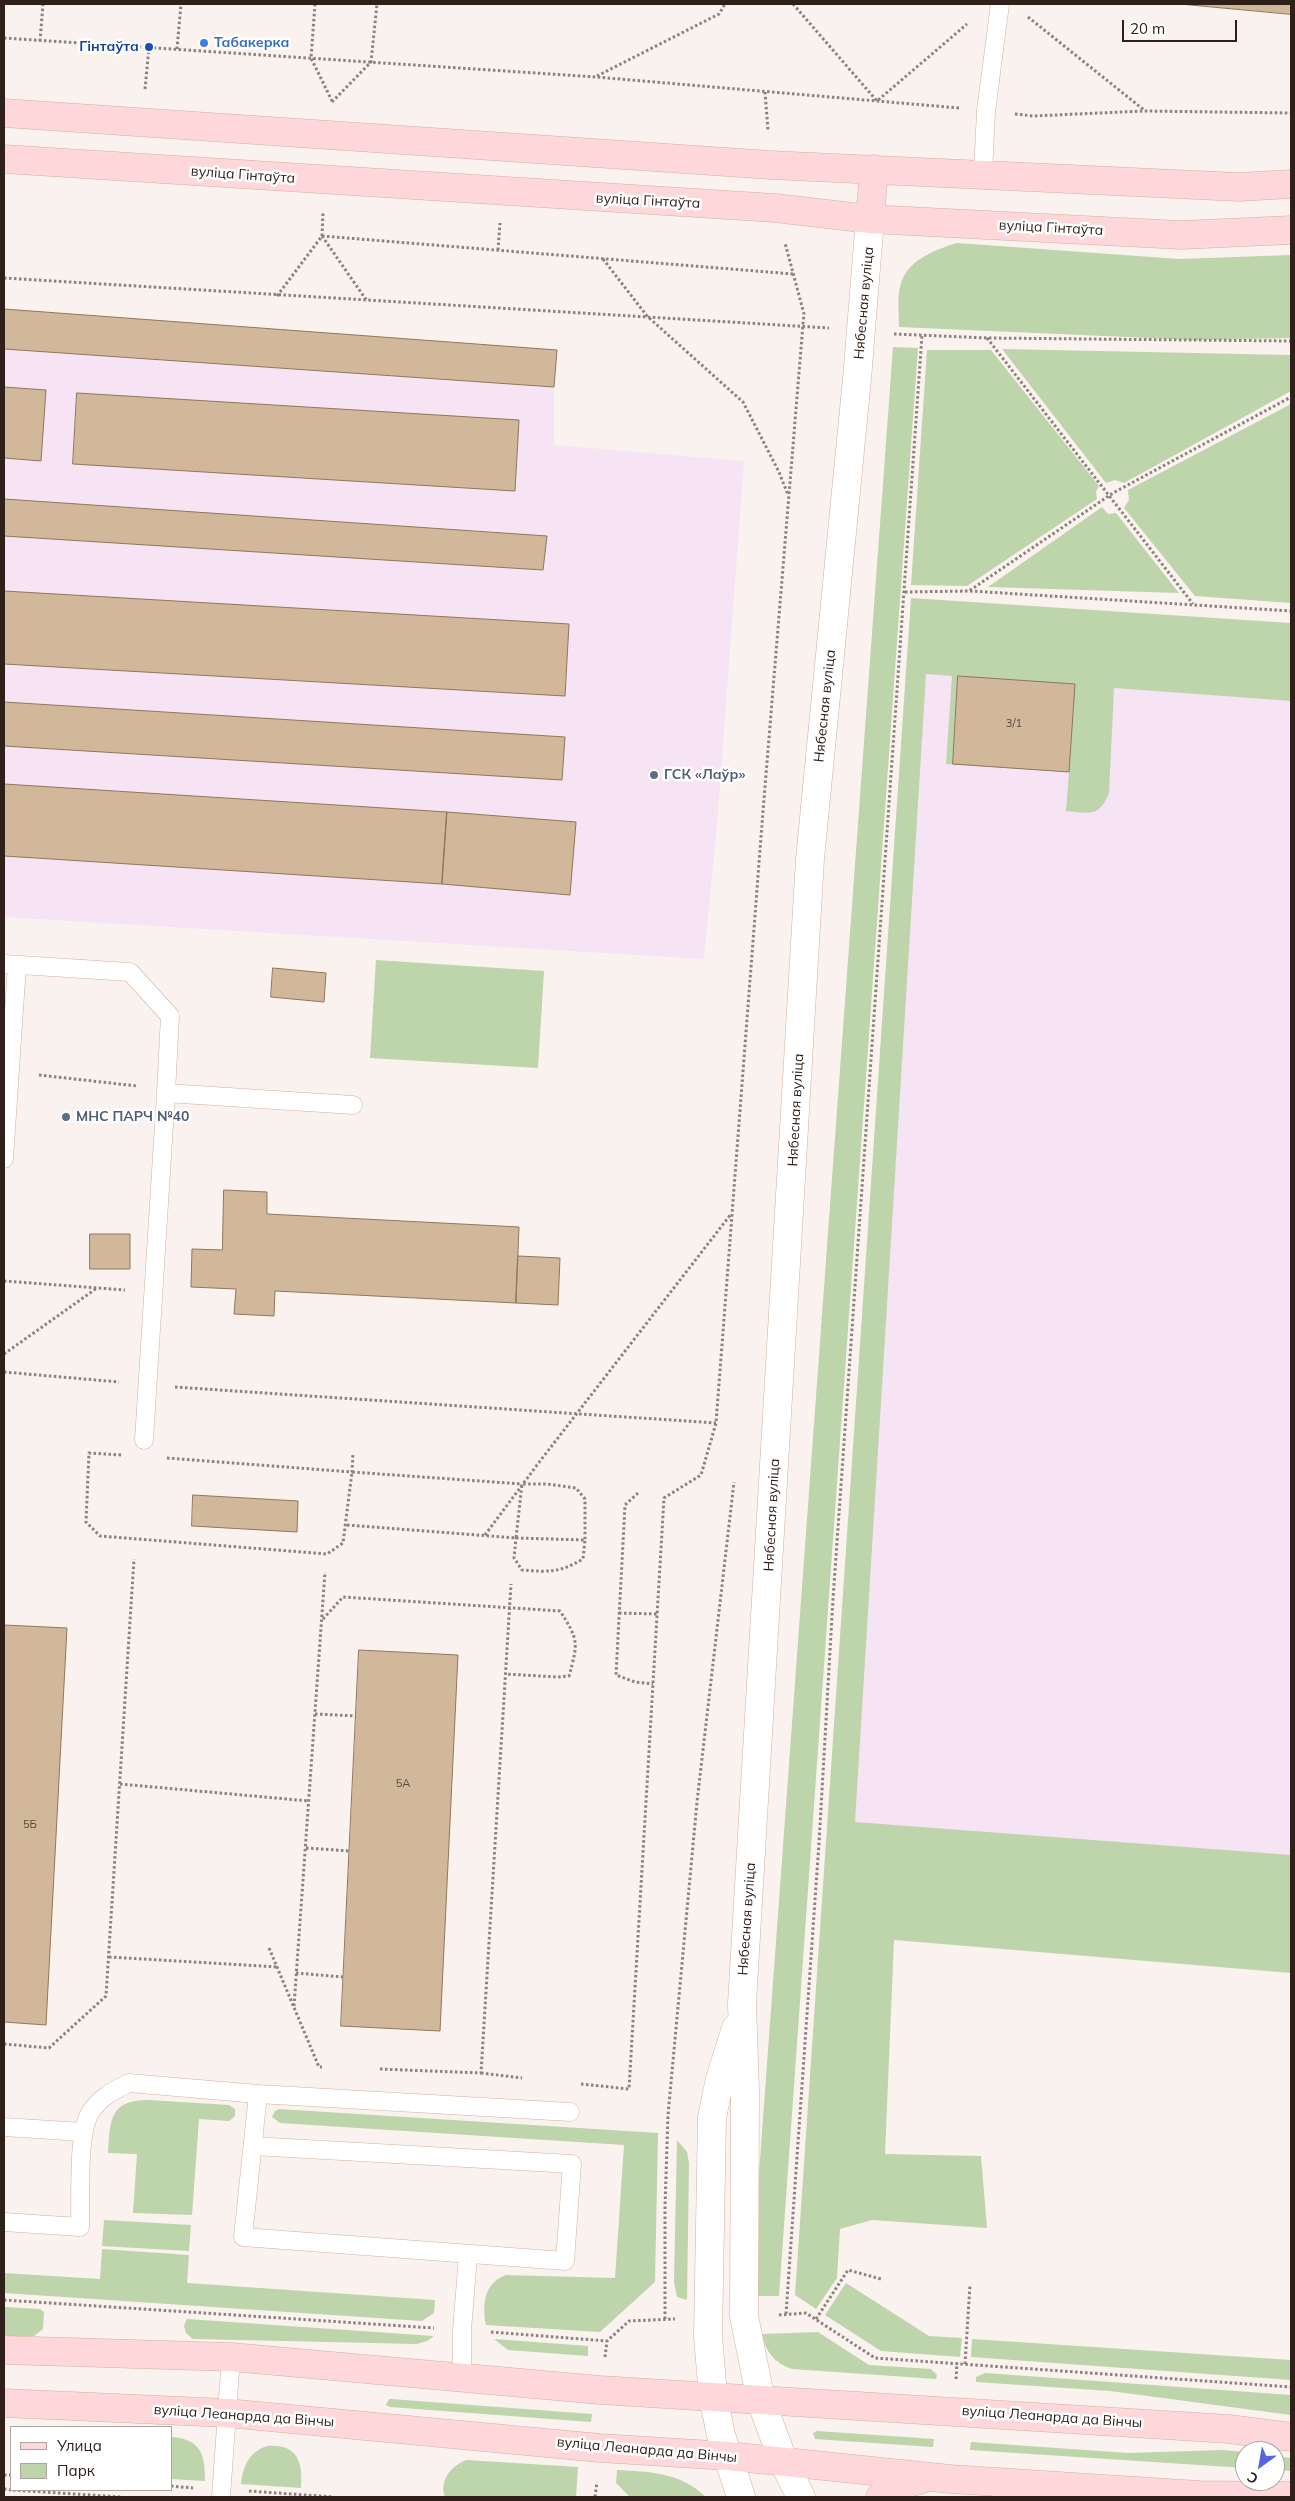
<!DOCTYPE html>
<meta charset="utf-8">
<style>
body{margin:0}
#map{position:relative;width:1295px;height:2501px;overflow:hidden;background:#faf2ee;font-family:Mulish,sans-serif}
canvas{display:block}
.frame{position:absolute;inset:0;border:5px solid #2f211a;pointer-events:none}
.legend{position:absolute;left:10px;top:2426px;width:162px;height:65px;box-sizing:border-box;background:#fff;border:1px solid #aca6a3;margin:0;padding:6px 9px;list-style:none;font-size:15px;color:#2f211a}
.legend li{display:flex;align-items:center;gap:10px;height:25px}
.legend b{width:25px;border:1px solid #aca6a3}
.north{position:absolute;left:1235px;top:2441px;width:50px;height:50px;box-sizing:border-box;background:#fff;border:1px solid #aca6a3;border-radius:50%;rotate:212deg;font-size:14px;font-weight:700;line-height:20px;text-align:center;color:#2f211a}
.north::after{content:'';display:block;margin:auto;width:18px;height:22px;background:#5566dc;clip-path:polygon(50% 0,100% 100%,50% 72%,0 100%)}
.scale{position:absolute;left:1122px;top:20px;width:115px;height:22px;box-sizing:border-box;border:2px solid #2f211a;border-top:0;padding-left:6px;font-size:15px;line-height:18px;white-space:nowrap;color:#2f211a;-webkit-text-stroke:4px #fff;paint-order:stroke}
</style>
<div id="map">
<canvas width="1295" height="2501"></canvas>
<div class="frame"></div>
<ul class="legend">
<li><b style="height:6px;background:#fed7da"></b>Улица</li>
<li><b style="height:14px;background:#bed4ab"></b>Парк</li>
</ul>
<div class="north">С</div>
<div class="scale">20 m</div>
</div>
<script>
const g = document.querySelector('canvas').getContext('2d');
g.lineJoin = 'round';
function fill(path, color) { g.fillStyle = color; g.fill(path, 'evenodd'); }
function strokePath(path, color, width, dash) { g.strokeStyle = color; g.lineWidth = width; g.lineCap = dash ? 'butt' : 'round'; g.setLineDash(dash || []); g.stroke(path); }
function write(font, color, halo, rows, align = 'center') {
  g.font = font + ' Mulish,sans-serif'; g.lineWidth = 5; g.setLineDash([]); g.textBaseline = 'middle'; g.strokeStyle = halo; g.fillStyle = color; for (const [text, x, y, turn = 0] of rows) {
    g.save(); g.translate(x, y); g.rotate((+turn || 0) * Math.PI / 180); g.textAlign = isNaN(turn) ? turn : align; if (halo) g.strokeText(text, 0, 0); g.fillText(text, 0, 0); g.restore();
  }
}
const industrial = new Path2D(`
 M4,309L557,350L554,387V445L744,461L718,811L704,959L4,917Z
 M916,673L1291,701V1874L835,1843Z`);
const green = new Path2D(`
 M957,243L1179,259L1291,255V338L1195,340L899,327C899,314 897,299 900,287C905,261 934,250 957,243Z
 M893,347L918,348L779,2296H758L759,2173Z
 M1002,349L1291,355V391L1124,483L1115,480L1106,483Z
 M927,350H991L1099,486L1096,492L1097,499L967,586L911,585Z
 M1291,404V603L1195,596L1124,508L1129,500L1128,490Z
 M1102,507L1108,514L1116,513L1179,593L988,587Z
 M911,598L1291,623V701L1114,688L1109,793C1099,818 1089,813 1066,811L1069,772L946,764L952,676L926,674L855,1822L1291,1855V1973L894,1940L885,2154L981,2156L987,2228L872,2220L840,2229L837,2278L816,2309L795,2295Z
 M376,960L544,971L538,1068L370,1058Z
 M148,2100L229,2105L235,2109V2116L229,2121L199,2119L192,2215L133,2213L137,2154L108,2153C110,2121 109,2100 148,2100Z
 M279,2109L658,2133L655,2282L600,2332L486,2325C482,2304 484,2283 506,2275L615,2278L624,2145L280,2123L272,2117L275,2111Z
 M677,2140L687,2152L689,2163L687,2300L677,2297L674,2282Z
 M104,2220L191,2225L189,2251L102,2246Z
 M102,2249L189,2255L187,2283L435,2300L434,2313L422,2321L4,2293V2273L100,2279Z
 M846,2283L929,2336L962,2338L960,2357L881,2351L825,2315Z
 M4,2307L40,2309L44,2312L43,2329L34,2336H4Z
 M187,2319L434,2336L427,2341L417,2344L193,2339L186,2333L184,2326Z
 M818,2332L869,2365L931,2369L937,2375L936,2379L792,2369C775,2364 765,2351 762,2334Z
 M494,2339L588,2346V2356L508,2350Z
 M972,2339L1291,2360V2380L971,2357Z
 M985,2373L1291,2395V2415L1110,2391L976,2382V2377Z
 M389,2399H391L592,2414L591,2422L390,2407L386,2405Z
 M817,2431L934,2439L933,2447L815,2439L813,2433Z
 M171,2437C201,2439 205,2454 205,2481L171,2479Z
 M971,2442L1128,2453L1223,2450L1245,2452V2468L970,2450Z
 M267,2446C298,2444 303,2462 301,2488L241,2484C243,2466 249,2452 267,2446Z
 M1275,2456L1291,2458V2471L1275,2470Z
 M467,2460L578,2467L576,2497H445C439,2481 451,2465 467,2460Z
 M617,2470C650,2472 680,2472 706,2497H630L616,2483Z`);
const building = new Path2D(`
 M1180,4H1291V14Z
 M4,309L557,350L554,387L4,349Z
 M4,387L46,390L41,461L4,458Z
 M77,393L519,420L515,491L73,464Z
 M4,499L547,536L543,570L4,536Z
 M4,591L569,624L565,696L4,664Z
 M958,676L1075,684L1069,772L953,764Z
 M4,702L565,737L562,780L4,746Z
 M4,784L447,812L442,884L4,856Z
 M447,812L576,822L570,895L442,884Z
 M273,968L326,973L324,1002L271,997Z
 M224,1190L267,1192V1214L519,1227L516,1303L275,1291L274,1316L234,1314L236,1289L191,1287L192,1249L222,1250Z
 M90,1234H130V1269H90Z
 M518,1256L560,1258L558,1305L516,1303Z
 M193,1495L298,1501L297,1532L192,1526Z
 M4,1625L67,1628L46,2025L4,2022Z
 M359,1650L458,1655L440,2031L341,2026Z`);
const path = new Path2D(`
 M315,4L311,58L332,101
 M793,4L877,101L967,24
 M1028,17L1144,110
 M4,38L596,77L959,108
 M40,41L43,4
 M177,49L181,4
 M597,76L719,14L725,4
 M145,89L149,47
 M765,92L768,130
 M332,102L371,62L377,4
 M1015,114L1033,116L1144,111L1291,113
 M322,236L793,274
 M322,236L367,301
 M498,250L500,223
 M603,259L647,316L743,402L779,472L788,495
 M4,278L829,328
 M277,296L322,236L323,212
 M894,334L987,338L1291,341
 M987,338L1193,604
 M970,591L1291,611
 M905,592L969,591L1113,493L1291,397
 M39,1075L137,1086
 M4,1281L125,1290
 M4,1354L97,1288
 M4,1372L119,1382
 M175,1387L716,1423
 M121,1455L89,1453L86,1522L100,1536L327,1554L343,1543L352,1472L522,1484
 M167,1458L352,1472L353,1453
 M638,1493L625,1505L616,1675L635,1682L653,1684
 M347,1525L516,1538L522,1484H547L576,1488L585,1499V1540
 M485,1535L537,1465L731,1214
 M516,1538L585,1540L583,1559C559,1573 549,1572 522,1570L514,1558Z
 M619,1613L657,1614
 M323,1619L343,1597L560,1611C579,1640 578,1643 569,1676L557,1677L506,1674
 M315,1714L356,1716
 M120,1784L309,1801
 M306,1848L350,1851
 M269,1948L319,2067H322
 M109,1957L278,1967
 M296,1973L343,1977
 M294,2006L325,1572
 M4,2044L49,2048L106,1996L134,1559
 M380,2069L481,2073L511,1584
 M481,2073L522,2078
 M581,2084L629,2089L664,1498L701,1475L716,1423L763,811L803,324L804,314L785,243
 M4,2300L434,2328
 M786,2314L819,1843L833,1599L922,335
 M779,2315L806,2313L875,2358L1291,2387
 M665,2319V2207L668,2115L697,1802L734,1482
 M816,2319L848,2270L881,2279
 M491,2332L607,2341
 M605,2357L607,2341L629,2321L675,2319
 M965,2364L970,2285
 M956,2379L957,2363
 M4,2475H11
 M171,2486L193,2488
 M4,2489L11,2490
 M13,2490L121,2497
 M249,2491L334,2497
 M595,2497L597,2482`);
const lane = new Path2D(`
 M983,173L986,111L1000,4
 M4,964L130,972L170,1016L166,1093
 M4,1159L17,965
 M144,1440L166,1093L353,1105
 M4,2127L83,2132
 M253,2146L572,2164L565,2261L243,2237L258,2094L570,2112
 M4,2222L80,2227C81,2200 77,2134 90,2113C99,2098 114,2090 129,2083L258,2094
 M462,2377V2330L468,2256
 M221,2497L231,2357`);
const street = new Path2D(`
 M736,2028L720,2079L712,2117L708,2336L713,2396L721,2435L741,2497
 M801,2497L784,2463L761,2401L744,2316L745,2092L742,2003L810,859L857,379L870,219`);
const secondary = new Path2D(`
 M4,113L771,165L1239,187L1291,184
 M4,159L775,208L870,219L1181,235L1291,230
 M870,219L874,169
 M4,2350L231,2357L600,2390L1229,2429L1291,2437
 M4,2403L227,2413L600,2448L728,2456L950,2479L1199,2495L1291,2496
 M880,2497L905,2484L922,2479`);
const markers = [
 [204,43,5,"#3f7fe0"],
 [149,47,5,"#1a4fb4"],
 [654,775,5,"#5c6f8a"],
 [66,1117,5,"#5c6f8a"]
];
const numberNames = [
 ["3/1",1014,724],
 ["5А",403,1784],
 ["5Б",30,1825]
];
const shopNames = [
 ["Табакерка",214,43]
];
const transitNames = [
 ["Гінтаўта",139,47]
];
const streetNames = [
 ["вуліца Гінтаўта",243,175,4],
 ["вуліца Гінтаўта",648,201,3],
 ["вуліца Гінтаўта",1051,228,3],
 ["Нябесная вуліца",864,303,-85],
 ["Нябесная вуліца",825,706,-84],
 ["Нябесная вуліца",796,1110,-87],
 ["Нябесная вуліца",772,1515,-87],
 ["Нябесная вуліца",747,1919,-86],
 ["вуліца Леанарда да Вінчы",244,2416,4],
 ["вуліца Леанарда да Вінчы",1052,2417,4],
 ["вуліца Леанарда да Вінчы",647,2450,5]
];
const serviceNames = [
 ["ГСК «Лаўр»",664,775],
 ["МНС ПАРЧ №40",76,1117]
];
fill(industrial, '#f6e3f3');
fill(green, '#bed4ab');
fill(building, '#d2b89b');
strokePath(building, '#8f765c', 1);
strokePath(lane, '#d3b09c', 19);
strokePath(street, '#d3b09c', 29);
strokePath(secondary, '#d3b09c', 29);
strokePath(path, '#8c817b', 3, [2.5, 2.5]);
strokePath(lane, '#fff', 18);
strokePath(street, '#fff', 28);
strokePath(secondary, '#fed7da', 28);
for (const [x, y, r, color] of markers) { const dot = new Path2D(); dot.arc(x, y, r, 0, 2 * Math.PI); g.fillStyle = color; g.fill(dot); strokePath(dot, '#fff', 2); }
write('11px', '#58473a', null, numberNames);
write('bold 14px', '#366cbe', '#fff', shopNames, 'left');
write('bold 14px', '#164399', '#fff', transitNames, 'right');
write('14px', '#2f211a', '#fff', streetNames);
write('bold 14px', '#4e5e75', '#fff', serviceNames, 'left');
</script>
